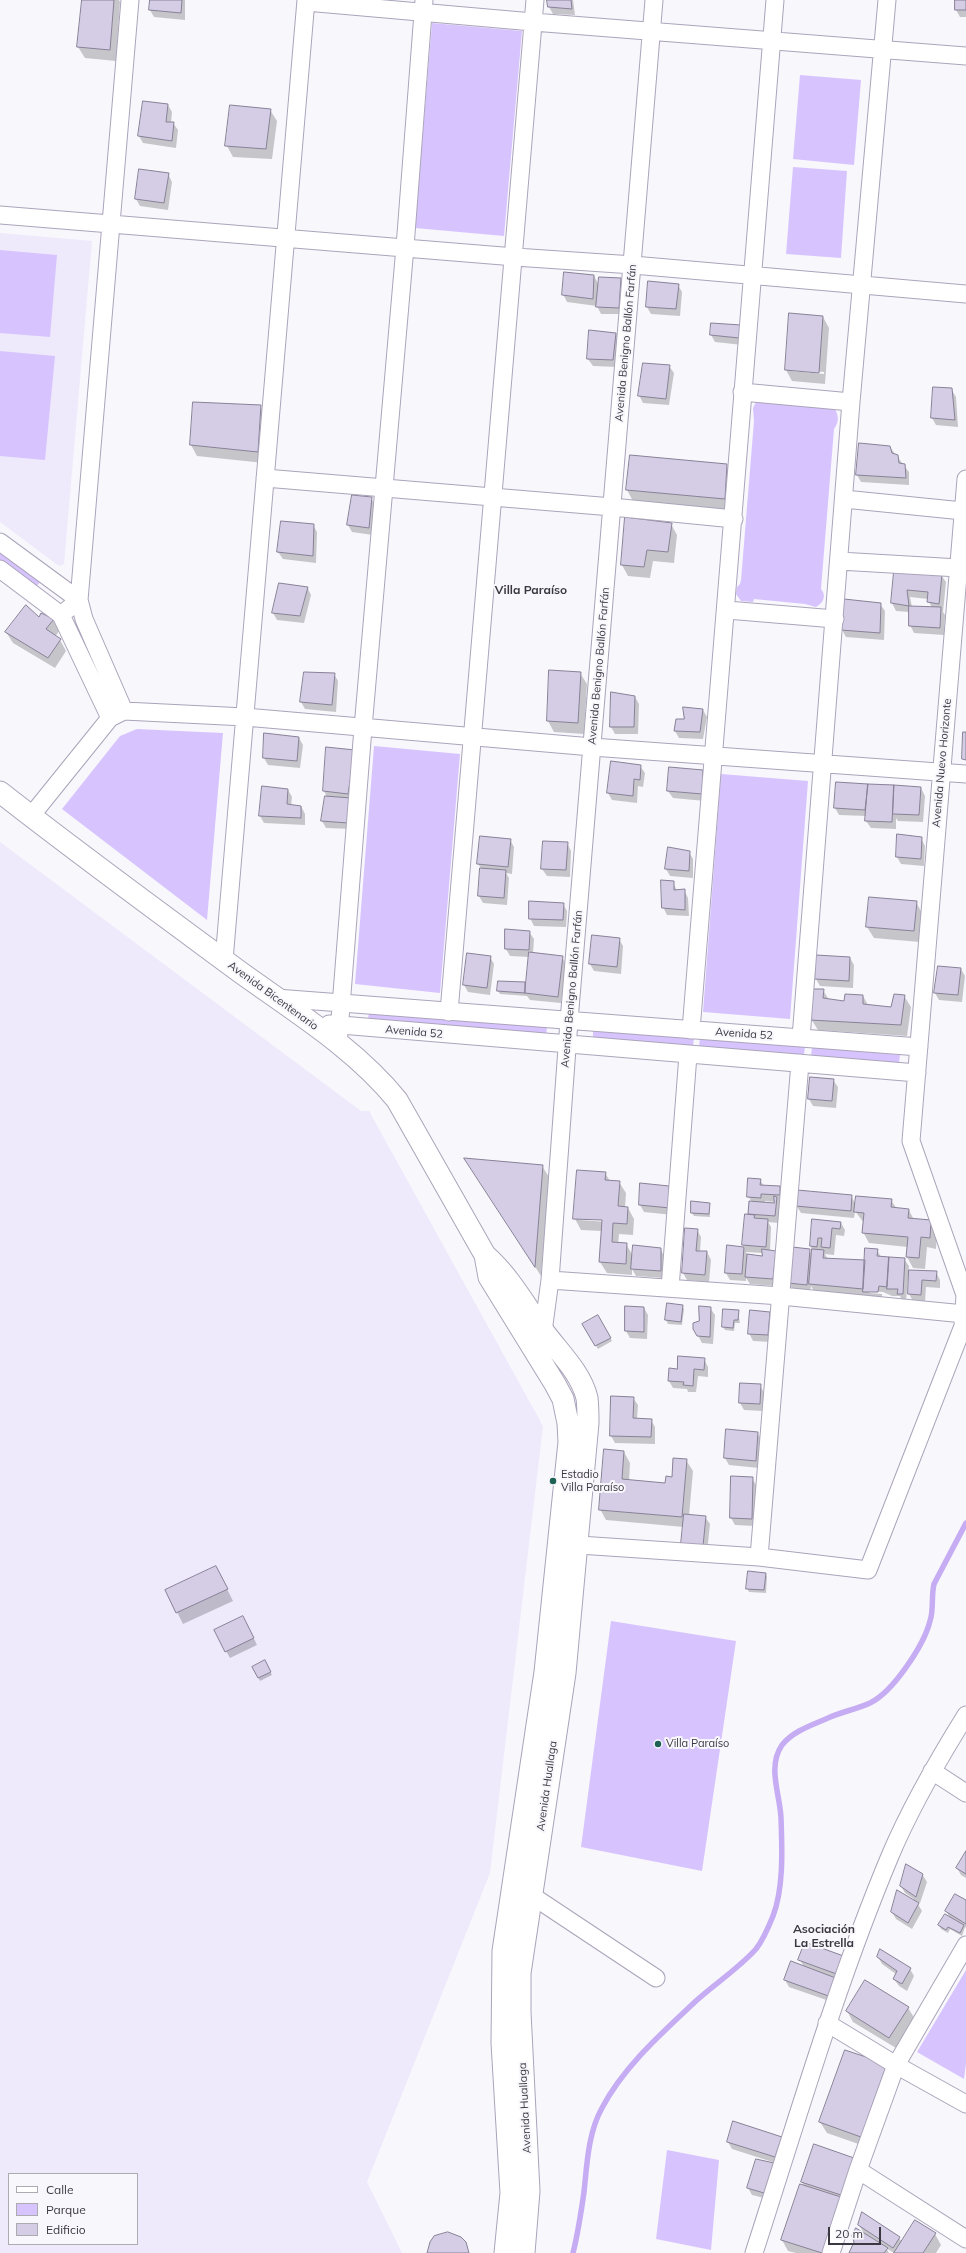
<!DOCTYPE html>
<meta charset="utf-8">
<style>
body{margin:0}
#map{position:relative;width:966px;height:2253px;overflow:hidden;background:#f8f7fc;font-family:Mulish,sans-serif}
canvas{display:block}
.legend{position:absolute;left:8px;top:2173px;width:130px;height:72px;box-sizing:border-box;background:#f8f7fc;border:1px solid #acabb1;margin:0;padding:5px 7px;list-style:none;font-size:12px;color:#3b3841}
.legend li{display:flex;align-items:center;gap:8px;height:20px}
.legend b{width:20px;border:1px solid #acabb1}
.scale{position:absolute;left:828px;top:2227px;width:53px;height:18px;box-sizing:border-box;border:2px solid #3b3841;border-top:0;padding-left:5px;font-size:12px;line-height:14px;white-space:nowrap;color:#3b3841;-webkit-text-stroke:3px #f8f7fc;paint-order:stroke}
</style>
<div id="map">
<canvas width="966" height="2253"></canvas>
<ul class="legend">
<li><b style="height:5px;background:#fff"></b>Calle</li>
<li><b style="height:11px;background:#d7c4fe"></b>Parque</li>
<li><b style="height:11px;background:#d5cde5"></b>Edificio</li>
</ul>
<div class="scale">20 m</div>
</div>
<script>
const g = document.querySelector('canvas').getContext('2d');
g.lineJoin = 'round';
function fill(path, color) { g.fillStyle = color; g.fill(path, 'evenodd'); }
function strokePath(path, color, width, dash) { g.strokeStyle = color; g.lineWidth = width; g.lineCap = dash ? 'butt' : 'round'; g.setLineDash(dash || []); g.stroke(path); }
function write(font, color, halo, rows, align = 'center') {
  g.font = font + ' Mulish,sans-serif'; g.lineWidth = 4; g.setLineDash([]); g.textBaseline = 'middle'; g.strokeStyle = halo; g.fillStyle = color; for (const [text, x, y, turn = 0] of rows) {
    g.save(); g.translate(x, y); g.rotate((+turn || 0) * Math.PI / 180); g.textAlign = isNaN(turn) ? turn : align; if (halo) g.strokeText(text, 0, 0); g.fillText(text, 0, 0); g.restore();
  }
}
const built = new Path2D(`
 M0,233L92,241L64,564L59,566L0,522Z
 M0,842L361,1111H369L543,1426L490,1873L367,2182L402,2253H0ZM9,2174H137V2244H9Z`);
const green = new Path2D(`
 M432,23L522,31L504,236L415,228Z
 M800,75L861,80L854,165L793,159Z
 M793,167L847,171L841,258L786,254Z
 M0,250L57,255L50,337L0,333Z
 M0,351L55,356L45,460L0,456Z
 M761,400L835,409C839,417 839,422 834,429L821,589C827,596 823,603 816,607L805,604L754,599L753,602L741,601L736,594L737,587L740,584L741,580L754,421L753,408L756,402Z
 M0,550L41,581L36,587L0,561Z
 M137,729L223,733L207,920L62,809L120,736Z
 M374,746L460,754L440,993L355,984Z
 M721,774L808,781L790,1019L703,1012Z
 M369,1011L547,1027L546,1036L368,1020Z
 M593,1031L694,1038L693,1046L593,1039Z
 M700,1038L805,1046L804,1055L699,1047Z
 M812,1047L900,1055L899,1063L811,1056Z
 M611,1621L736,1641L702,1871L581,1847Z
 M966,1970V2063L964,2079L917,2052Z
 M667,2150L719,2160L711,2250L656,2239Z`);
const shadow = new Path2D(`
 M83,0H119L120,2L116,61L85,58L78,47Z
 M151,0H185V20L154,17L150,10Z
 M549,0H573L575,15L553,14L549,7Z
 M956,0H966V17H960L956,10Z
 M168,105L172,112L171,123H173L178,130L176,148L143,143L139,136Z
 M270,110L277,121L272,159L233,157L227,146Z
 M168,174L172,182L168,210L140,206L136,199Z
 M594,276L599,285L620,279L624,286L623,314H601L597,306L567,302L563,294Z
 M678,285L682,292L680,316L651,314L647,307Z
 M823,317L829,328L825,384L792,381L786,370ZM791,369L824,372V374L791,371Z
 M712,324L740,326L743,345L715,342L711,335Z
 M590,331L616,333L620,341L617,367L593,366L588,359Z
 M669,366L674,373L669,405L643,403L639,395Z
 M951,389L956,397L958,427L936,425L932,418Z
 M194,403L260,406L267,418L264,463L197,456L191,445Z
 M889,446L909,472V485L861,482L857,475Z
 M726,465L733,476L731,510L633,501L627,490Z
 M371,498L375,505L373,535L352,532L348,525Z
 M671,524L677,535L674,563L653,561L650,578L628,576L622,565Z
 M313,525L317,532L316,563L283,559L278,552Z
 M895,573L941,575L946,582L943,612L945,615L944,635L914,633L910,625V612L896,611L892,603ZM910,597L928,599L932,608L912,607Z
 M307,587L311,595L304,623L277,620L273,613Z
 M880,604L885,611L884,640L846,637L842,630Z
 M39,618L53,620L59,631L55,637L60,640L66,651L55,668L13,643L6,632Z
 M550,671L580,673L587,684L584,734L554,732L548,721Z
 M334,674L338,681L336,712L305,709L301,702Z
 M635,697L639,704L638,734H615L611,727Z
 M703,710L707,717L703,739L679,738L675,731L685,720Z
 M265,735L299,738L303,745L300,768L268,765L264,758Z
 M354,751L352,829L326,828L322,821L327,797L324,791Z
 M612,762L640,766L645,773L643,787L638,786L637,803L612,800L608,793Z
 M670,768L703,771L707,778L705,801L673,798L668,791Z
 M837,783L921,788L925,796L923,822L898,821L896,818V829L871,828L866,821L867,816L839,815L835,808Z
 M288,790L292,797L291,806H301L305,814V825L264,823L260,816Z
 M921,838L925,846L924,866L901,864L897,857Z
 M510,840L514,847L512,874L506,873L509,878L507,905L483,903L479,896L481,868L478,864Z
 M567,843L571,851L570,877L547,876L542,869Z
 M669,848L689,852L693,859V878L670,876L666,869Z
 M673,882L677,891L684,890L688,898L689,916L667,915L663,907Z
 M916,902L922,913L920,942L874,938L867,927Z
 M563,904L567,911L566,927L534,926L530,918Z
 M529,932L534,939L533,953L562,957L566,964L561,1003L530,1000L527,996L500,994L498,991L499,982L525,983L526,986L530,957L510,956L506,949Z
 M593,936L619,939L623,946L621,974L594,971L590,964Z
 M490,957L494,964L490,995L468,992L464,985Z
 M850,958L854,965L853,988L820,986L816,979Z
 M961,969L965,976L962,1002L939,1000L935,993Z
 M823,990L829,1000L845,1002L863,996L868,1005L892,1008L904,996L911,1007L907,1036L818,1030L811,1019Z
 M811,1078L833,1080L838,1087L836,1108L813,1106L809,1099Z
 M466,1159L542,1166L549,1177L541,1276Z
 M605,1173L610,1181L619,1182L626,1193L625,1208H628L634,1219L633,1235L619,1234L618,1244H626L633,1256L660,1248L664,1256V1278L636,1276L632,1269V1275L607,1273L600,1262L602,1231L581,1230L575,1219ZM580,1218L607,1220V1222L580,1220Z
 M760,1180L764,1186L780,1187L784,1194L783,1202H779L781,1205L779,1223L768,1222L771,1227L770,1251L779,1259L777,1286L750,1284L746,1278V1281L730,1280L726,1273L728,1246L745,1248L743,1245L750,1202H752L748,1196ZM765,1201L775,1202V1204H765ZM746,1252L763,1253L762,1257L748,1255Z
 M669,1187L673,1194V1215L644,1212L640,1205Z
 M851,1196L856,1205L891,1200L897,1209L909,1210L914,1220L931,1221L937,1232L936,1249L927,1247L925,1269L913,1268L907,1257L908,1247L869,1243L863,1232L864,1223L855,1211L854,1218L801,1213L796,1205Z
 M709,1204L710,1217L694,1216L692,1213Z
 M813,1220L841,1223L845,1230L844,1236L836,1235L834,1255L825,1254L828,1260L865,1261L877,1250L881,1257L904,1259L909,1266L906,1301H902L900,1296H892L883,1292L869,1291V1293L882,1294V1299L816,1295L811,1286L810,1292L793,1290L789,1283L809,1250L812,1255L811,1246Z
 M697,1230L701,1237L700,1252H707L711,1260L709,1282L687,1280L683,1273Z
 M910,1271L936,1272L940,1280V1288L926,1287L925,1302L913,1301L909,1294Z
 M667,1304L682,1306L684,1309L682,1325L668,1324L666,1320Z
 M644,1308L648,1315L647,1339L630,1338L626,1331Z
 M710,1308L715,1315L713,1344L702,1343L694,1328Z
 M738,1311L740,1323H735L734,1331L725,1330L723,1327Z
 M769,1313L774,1320L772,1342L753,1341L749,1333Z
 M598,1317L612,1341L598,1349L584,1325Z
 M704,1359L708,1367V1377L698,1376L696,1392H688L687,1389L673,1388L669,1381L678,1370Z
 M760,1385L764,1393L763,1411L744,1410L740,1403Z
 M633,1398L638,1405L637,1419L651,1420L655,1427V1444L615,1443L611,1436Z
 M727,1430L757,1433L762,1440L759,1468L729,1465L725,1458Z
 M624,1452L630,1463L629,1481L666,1484L686,1460L693,1471L689,1516L705,1517L710,1524L707,1553L684,1527L606,1520L600,1509Z
 M752,1478L756,1485L755,1526L735,1525L731,1518Z
 M216,1567L233,1601L183,1624L166,1590Z
 M766,1574L767,1577L766,1593L749,1592L747,1588Z
 M247,1624L257,1645L230,1658L226,1651Z
 M267,1665L272,1675L260,1681L253,1667Z
 M966,1852V1878L961,1875L957,1868Z
 M922,1874L927,1882L920,1903L916,1901L922,1911L912,1929L896,1919L892,1912L914,1899L905,1893L901,1886Z
 M966,1901V1928L965,1927L962,1936L950,1929L948,1933L941,1929L939,1925L950,1918L946,1911Z
 M878,1957L910,1969L914,1976L907,1991L899,1986L894,1979L896,1974L882,1964Z
 M848,1959L838,2004L789,1987L785,1980L804,1967L800,1960Z
 M908,2008L915,2019L896,2048L853,2022L847,2011Z
 M886,2065L892,2076L867,2147L827,2133L820,2122Z
 M781,2137L785,2145L779,2164L732,2149L728,2142Z
 M853,2159L832,2253H796L788,2251L782,2240L804,2186L802,2182Z
 M773,2164L768,2199L752,2195L748,2188Z
 M862,2214L899,2238L902,2242L935,2234L941,2245L936,2253H894L886,2248L889,2253H850L855,2242L865,2235L859,2225Z`);
const stream = new Path2D(`
 M573,2253C578,2233 581,2213 584,2192C587,2164 588,2133 602,2108C624,2066 663,2032 697,2000C716,1983 739,1968 756,1949C763,1940 769,1926 773,1916C784,1887 782,1848 781,1818C780,1794 767,1767 782,1745C793,1731 812,1725 828,1718C841,1712 857,1709 870,1703C893,1692 924,1645 930,1621C934,1609 931,1597 934,1584L966,1523`);
const building = new Path2D(`
 M82,0H114L110,50L77,47Z
 M150,0H182L181,13L149,10Z
 M547,0H571L572,9L548,7Z
 M955,0H966V10H955Z
 M143,101L168,104L166,122H174L172,141L138,136Z
 M230,105L271,109L266,149L225,146Z
 M139,169L169,173L164,203L135,199Z
 M564,272L594,275L593,299L562,295Z
 M599,277L621,278L619,308L596,307Z
 M648,281L679,284L676,309L646,307Z
 M789,313L823,316L819,373L785,370Z
 M711,323L741,325L739,338L710,335Z
 M589,330L616,333L613,360L587,359Z
 M643,363L670,365L666,399L638,396Z
 M933,387L952,388L955,420L931,418Z
 M193,402L261,405L258,452L190,445Z
 M859,443L890,446L892,453L898,455L899,463L905,464L906,478L856,475Z
 M630,455L727,464L725,499L626,490Z
 M352,495L372,497L369,528L347,525Z
 M625,517L672,523L668,552L647,550L644,567L621,565Z
 M281,521L314,524L313,556L277,552Z
 M894,572L942,574L939,604L927,602L928,592L907,590L909,606L891,603Z
 M279,583L308,587L300,616L272,613Z
 M844,599L881,603L880,633L841,630Z
 M26,605L39,617L41,613L54,619L46,629L61,639L48,658L5,632Z
 M909,606L941,607L940,628L909,626Z
 M549,670L581,672L578,723L547,721Z
 M304,672L335,673L332,705L300,702Z
 M611,692L635,696L634,727H610Z
 M683,707L703,709L700,732L674,731L676,719H684Z
 M963,732H966V760L962,759Z
 M264,733L299,737L297,761L263,758Z
 M326,747L355,750L348,794L323,791Z
 M611,761L641,765L640,780L634,779L633,796L607,793Z
 M669,767L703,770L702,794L667,791Z
 M836,782L868,784L865,810L834,808Z
 M868,784L894,785L892,822L865,821Z
 M894,785L921,787L919,815L893,814Z
 M262,786L288,789L287,804L301,806V818L259,816Z
 M325,796L351,798L348,823L321,821Z
 M897,834L922,837L921,859L896,857Z
 M480,836L511,839L508,867L477,864Z
 M543,841L568,842L566,870L541,869Z
 M668,847L690,851L689,871L665,869Z
 M480,868L506,870L504,898L478,896Z
 M661,880L674,881V890L685,889V910L662,908Z
 M869,897L917,901L914,931L866,927Z
 M529,901L564,903L563,920L529,919Z
 M505,929L530,931L529,950L505,949Z
 M592,935L620,938L617,967L589,964Z
 M529,952L563,956L558,997L525,993Z
 M467,953L491,956L487,988L463,985Z
 M816,955L850,957L849,981L815,979Z
 M938,966L961,968L958,995L934,993Z
 M498,981L525,982V993L497,991Z
 M814,989H824L823,998L844,1001L845,994L863,995V1004L891,1007L894,994L905,995L901,1025L810,1020Z
 M810,1077L834,1079L832,1101L808,1099Z
 M464,1158L543,1165L535,1267Z
 M577,1170L606,1172L605,1180L620,1181L618,1206L628,1207L627,1224L613,1223L612,1242L627,1243L626,1264L599,1262L602,1220L573,1219Z
 M748,1178L761,1179L760,1185L780,1186V1195L761,1194V1198L747,1197Z
 M640,1183L669,1186L670,1208L639,1205Z
 M797,1190L852,1195L851,1211L795,1206Z
 M774,1196L777,1197L775,1216L748,1214L749,1201L774,1203Z
 M856,1196L892,1199L891,1207L909,1209L908,1218L931,1220L930,1238L921,1237L919,1258L906,1257L908,1237L862,1233L864,1213L854,1212Z
 M691,1201L710,1203L709,1214L691,1213Z
 M745,1214L755,1215L754,1218L768,1219L766,1247L742,1245Z
 M812,1219L841,1222L840,1229L832,1228L830,1248L821,1247L822,1238H818L817,1247L810,1246Z
 M685,1228L698,1229L696,1251H707L705,1275L682,1273Z
 M633,1245L661,1248V1271L631,1269Z
 M727,1245L744,1247L742,1274L725,1273Z
 M792,1247L810,1249L807,1285L788,1283Z
 M865,1248L878,1249L877,1256L889,1257L887,1287L879,1286L878,1292H863Z
 M762,1249L776,1251L773,1279L745,1277L747,1254L762,1256Z
 M812,1249L824,1250L823,1258L865,1260L863,1289L809,1284Z
 M889,1257L905,1258L903,1294H897L898,1289H887Z
 M909,1270L937,1271L936,1281L922,1280L921,1295L908,1294Z
 M667,1303L683,1305L681,1322L665,1320Z
 M625,1306L644,1307V1332L625,1331Z
 M699,1306L711,1307L710,1337L697,1336L693,1329V1323L699,1321Z
 M723,1309L739,1310L738,1320H734L733,1328L722,1327Z
 M750,1310L770,1312L768,1335L748,1334Z
 M598,1315L611,1338L595,1346L582,1324Z
 M678,1356L705,1358L704,1370L694,1369L693,1386L683,1385L684,1382L668,1381L669,1368L677,1369Z
 M740,1383L761,1384L760,1404L739,1403Z
 M611,1396L634,1397L633,1418L652,1419L651,1437L610,1436Z
 M726,1429L758,1432L756,1461L724,1458Z
 M604,1449L624,1451L622,1479L665,1483L666,1476L672,1477L673,1458L687,1459L682,1517L599,1510Z
 M731,1476L753,1477L752,1519L730,1518Z
 M684,1514L706,1516L703,1546L681,1544Z
 M216,1566L228,1589L176,1613L165,1590Z
 M748,1571L766,1573L764,1590L746,1589Z
 M243,1616L254,1638L225,1652L214,1630Z
 M265,1660L271,1672L258,1678L252,1667Z
 M966,1851V1874L956,1868Z
 M906,1864L923,1874L916,1897L900,1886Z
 M897,1890L919,1903L908,1923L891,1912Z
 M955,1894L966,1900V1924L945,1911Z
 M945,1914L964,1925L960,1933L948,1927L946,1930L938,1925Z
 M805,1942L849,1958L842,1976L798,1960Z
 M880,1949L911,1968L902,1984L893,1979L897,1971L877,1957Z
 M791,1961L841,1980L834,1998L784,1980Z
 M865,1980L909,2007L889,2038L846,2011Z
 M845,2050L887,2064L861,2137L819,2122Z
 M733,2121L782,2137L775,2157L727,2142Z
 M814,2144L854,2158L841,2195L801,2182Z
 M756,2159L774,2163L764,2193L747,2188Z
 M800,2184L841,2197L822,2253L781,2240Z
 M862,2212L900,2237L893,2248L858,2225Z
 M915,2220L936,2233L923,2253H894Z
 M856,2228L888,2248L884,2253H849L854,2242L852,2236Z
 M448,2232L461,2237L466,2242L469,2253H427L430,2242L434,2236Z`);
const minor = new Path2D(`
 M306,2L533,22L966,56
 M0,215L515,257L633,265L966,294
 M742,392L851,402
 M265,478L612,507L734,519
 M844,499L963,511
 M0,542L79,600L84,619L124,711
 M839,561L959,568
 M0,569L61,615L110,718
 M727,610L835,619
 M61,615L79,600L130,0
 M31,816L110,718L124,711L245,717L592,747L966,774
 M224,960L306,0
 M276,998L919,1047
 M449,1012L535,0
 M329,1024L917,1073
 M691,1030L775,0
 M801,1038L851,402L887,0
 M338,1044L363,728L405,247L424,0
 M550,1280L781,1296L964,1314
 M670,1288L688,1055
 M542,1339L550,1280L569,1021L654,0
 M564,1544L759,1557L868,1570L963,1326L965,1295L911,1141L966,479
 M759,1557L800,1063
 M932,1771L966,1793
 M520,1891L531,1895L656,1978
 M827,2023L896,2065L966,2104
 M858,2170L966,2239
 M754,2253C797,2120 836,1985 890,1856C911,1806 938,1760 966,1715
 M831,2253L858,2170L896,2065L966,1945`);
const major = new Path2D(`
 M0,792C79,854 160,913 240,972C294,1011 355,1048 397,1100L485,1255C510,1277 525,1305 544,1332C559,1352 581,1373 587,1398C588,1406 588,1415 588,1423L565,1673L520,1973V2012L529,2191L524,2253
 M485,1255L489,1277L555,1384L563,1399L568,1423L569,1442L545,1672L503,1951L502,2043L511,2193L505,2253`);
const markers = [
 [553,1481,4,"#1d6254"],
 [658,1744,4,"#1d6254"]
];
const streetNames = [
 ["Avenida Benigno Ballón Farfán",626,343,-85],
 ["Avenida Benigno Ballón Farfán",599,666,-85],
 ["Avenida Nuevo Horizonte",942,763,-85],
 ["Avenida Benigno Ballón Farfán",572,989,-85],
 ["Avenida Bicentenario",273,996,36],
 ["Avenida 52",414,1032,5],
 ["Avenida 52",744,1034,4],
 ["Avenida Huallaga",547,1786,-82],
 ["Avenida Huallaga",525,2108,-93]
];
const poiNames = [
 ["Estadio",561,1475],
 ["Villa Paraíso",561,1488],
 ["Villa Paraíso",666,1744]
];
const neighbourhoodNames = [
 ["Villa Paraíso",531,590],
 ["Asociación",824,1929],
 ["La Estrella",824,1943]
];
fill(built, '#efe9fc');
fill(green, '#d7c4fe');
fill(shadow, '#0003');
strokePath(stream, '#c5acf3', 5.5);
fill(building, '#d5cde5');
strokePath(building, '#888197', 1);
strokePath(minor, '#aba4ba', 19);
strokePath(major, '#aba4ba', 23);
strokePath(minor, '#fff', 17);
strokePath(major, '#fff', 21);
for (const [x, y, r, color] of markers) { const dot = new Path2D(); dot.arc(x, y, r, 0, 2 * Math.PI); g.fillStyle = color; g.fill(dot); strokePath(dot, '#f8f7fc', 1.5); }
write('11px', '#3b3841', '#f8f7fc', streetNames);
write('11px', '#3b3841', '#f8f7fc', poiNames, 'left');
write('bold 12px', '#3b3841', '#f8f7fc', neighbourhoodNames);
</script>
